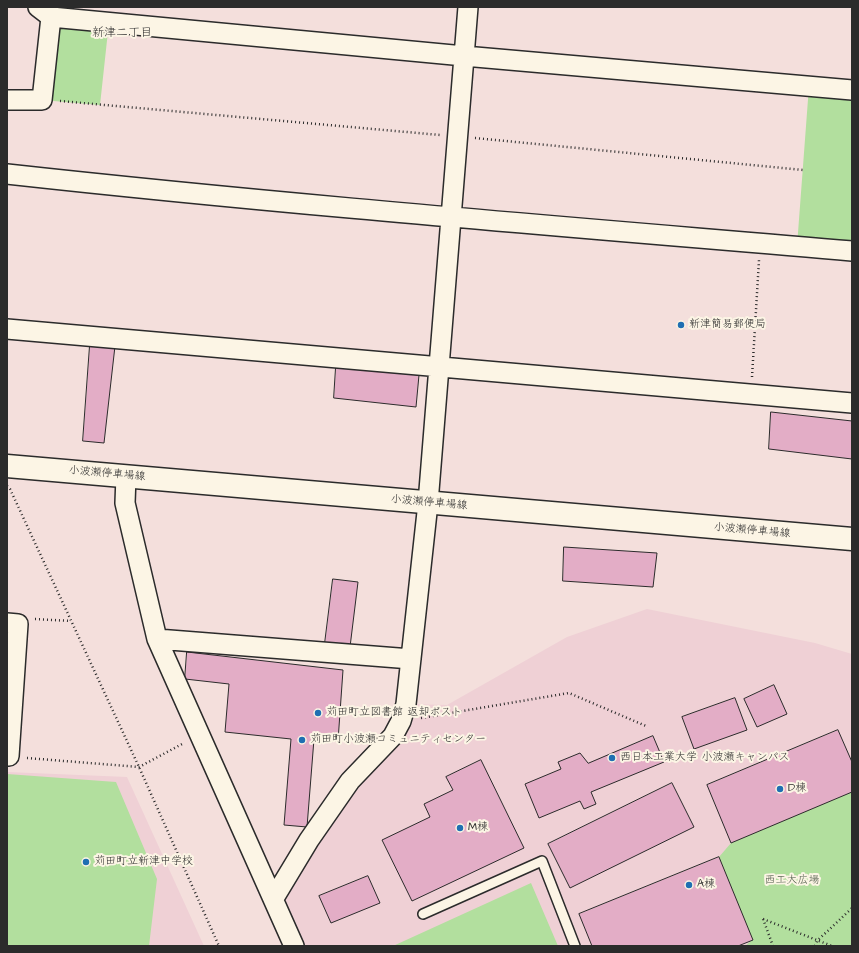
<!DOCTYPE html>
<meta charset="utf-8">
<style>
body{margin:0}
#map{position:relative;width:859px;height:953px;overflow:hidden;background:#f4dfdc;font-family:"Architects Daughter",sans-serif}
canvas{display:block}
.frame{position:absolute;inset:0;border:8px solid #2b2b2b;pointer-events:none}
</style>
<div id="map">
<canvas width="859" height="953"></canvas>
<div class="frame"></div>
</div>
<script>
const g = document.querySelector('canvas').getContext('2d');
g.lineJoin = 'round';
function fill(path, color) { g.fillStyle = color; g.fill(path, 'evenodd'); }
function strokePath(path, color, width, dash) { g.strokeStyle = color; g.lineWidth = width; g.lineCap = dash ? 'butt' : 'round'; g.setLineDash(dash || []); g.stroke(path); }
function write(font, color, halo, rows, align = 'center') {
  g.font = font + ' "Architects Daughter","Klee One",sans-serif'; g.lineWidth = 4; g.setLineDash([]); g.textBaseline = 'middle'; g.strokeStyle = halo; g.fillStyle = color; for (const [text, x, y, turn = 0] of rows) {
    g.save(); g.translate(x, y); g.rotate((+turn || 0) * Math.PI / 180); g.textAlign = isNaN(turn) ? turn : align; if (halo) g.strokeText(text, 0, 0); g.fillText(text, 0, 0); g.restore();
  }
}
const built = new Path2D(`
 M647,609L815,643L852,654V946H294L274,898L406,704L447,705L567,637Z
 M7,772L127,777L204,946H7Z`);
const green = new Path2D(`
 M51,17L109,22L100,105L42,100Z
 M809,86L852,90V251L797,246Z
 M7,774L116,782L157,879L149,946H7Z
 M852,792V946H745L752,940L719,857L731,843Z
 M531,883L558,946H393Z`);
const building = new Path2D(`
 M90,345L115,346L104,443L83,441Z
 M336,367L419,375L416,407L334,398Z
 M771,412L852,421V459L769,449Z
 M564,547L657,553L653,587L563,581Z
 M333,579L358,582L350,647L325,643Z
 M187,652L343,670L338,741L314,739L307,827L284,825L291,739L225,732L229,684L185,679Z
 M774,685L787,714L757,727L744,699Z
 M735,698L747,730L694,749L682,717Z
 M838,730L852,762V792L731,843L707,785Z
 M653,736L664,762L591,792L596,804L584,809L580,801L539,818L525,784L561,769L558,762L580,753L588,763Z
 M481,760L524,848L412,901L382,840L430,817L424,804L453,790L446,777Z
 M672,783L694,827L570,888L548,844Z
 M719,857L753,940L738,946H592L579,914Z
 M368,876L380,903L331,923L319,896Z`);
const path = new Path2D(`
 M60,101L440,135
 M475,138L803,170
 M752,377L759,260
 M7,486L10,489L139,767L219,946
 M35,619L71,621
 M421,718L569,693L646,726
 M27,758L139,767L184,743
 M763,919L832,946
 M763,919L773,946
 M815,946L817,941L852,908`);
const lane = new Path2D(`
 M423,914L542,861L575,946`);
const street = new Path2D(`
 M38,7L51,17L464,56L852,90
 M7,100H42L51,17
 M7,174C288,205 570,227 852,251
 M7,329L852,403
 M126,476L125,503L157,639L294,946
 M7,623L18,624L9,756H7
 M157,639L411,659
 M274,898L309,840L350,781L393,736L401,721L406,704L428,503L468,7`);
const secondary = new Path2D(`
 M7,466L852,539`);
const markers = [
 [681,325,4,"#1f6fb2"],
 [318,713,4,"#1f6fb2"],
 [302,740,4,"#1f6fb2"],
 [612,758,4,"#1f6fb2"],
 [780,789,4,"#1f6fb2"],
 [460,828,4,"#1f6fb2"],
 [86,862,4,"#1f6fb2"],
 [689,885,4,"#1f6fb2"]
];
const poiNames = [
 ["新津簡易郵便局",689,325],
 ["苅田町立図書館 返却ポスト",326,713],
 ["苅田町小波瀬コミュニティセンター",310,740],
 ["西日本工業大学 小波瀬キャンパス",620,758],
 ["D棟",788,789],
 ["M棟",468,828],
 ["苅田町立新津中学校",94,862],
 ["A棟",697,885]
];
const streetNames = [
 ["小波瀬停車場線",107,474,5],
 ["小波瀬停車場線",429,503,5],
 ["小波瀬停車場線",752,531,5]
];
const parkNames = [
 ["西工大広場",792,881]
];
const neighbourhoodNames = [
 ["新津二丁目",122,33]
];
fill(built, '#efd0d5');
fill(green, '#b2df9e');
fill(building, '#e3adc6');
strokePath(building, '#2b2b2b', 1);
strokePath(lane, '#2b2b2b', 12);
strokePath(street, '#2b2b2b', 22);
strokePath(secondary, '#2b2b2b', 25);
strokePath(path, '#2b2b2b', 2.5, [1, 3]);
strokePath(lane, '#fcf5e5', 9);
strokePath(street, '#fcf5e5', 19);
strokePath(secondary, '#fcf5e5', 22);
for (const [x, y, r, color] of markers) { const dot = new Path2D(); dot.arc(x, y, r, 0, 2 * Math.PI); g.fillStyle = color; g.fill(dot); strokePath(dot, '#fcf5e5', 1.5); }
write('11px', '#2b2b2b', '#fcf5e5', poiNames, 'left');
write('11px', '#2b2b2b', '#fcf5e5', streetNames);
write('11px', '#4d5848', '#fcf5e5', parkNames);
write('12px', '#2b2b2b', '#fcf5e5', neighbourhoodNames);
</script>
